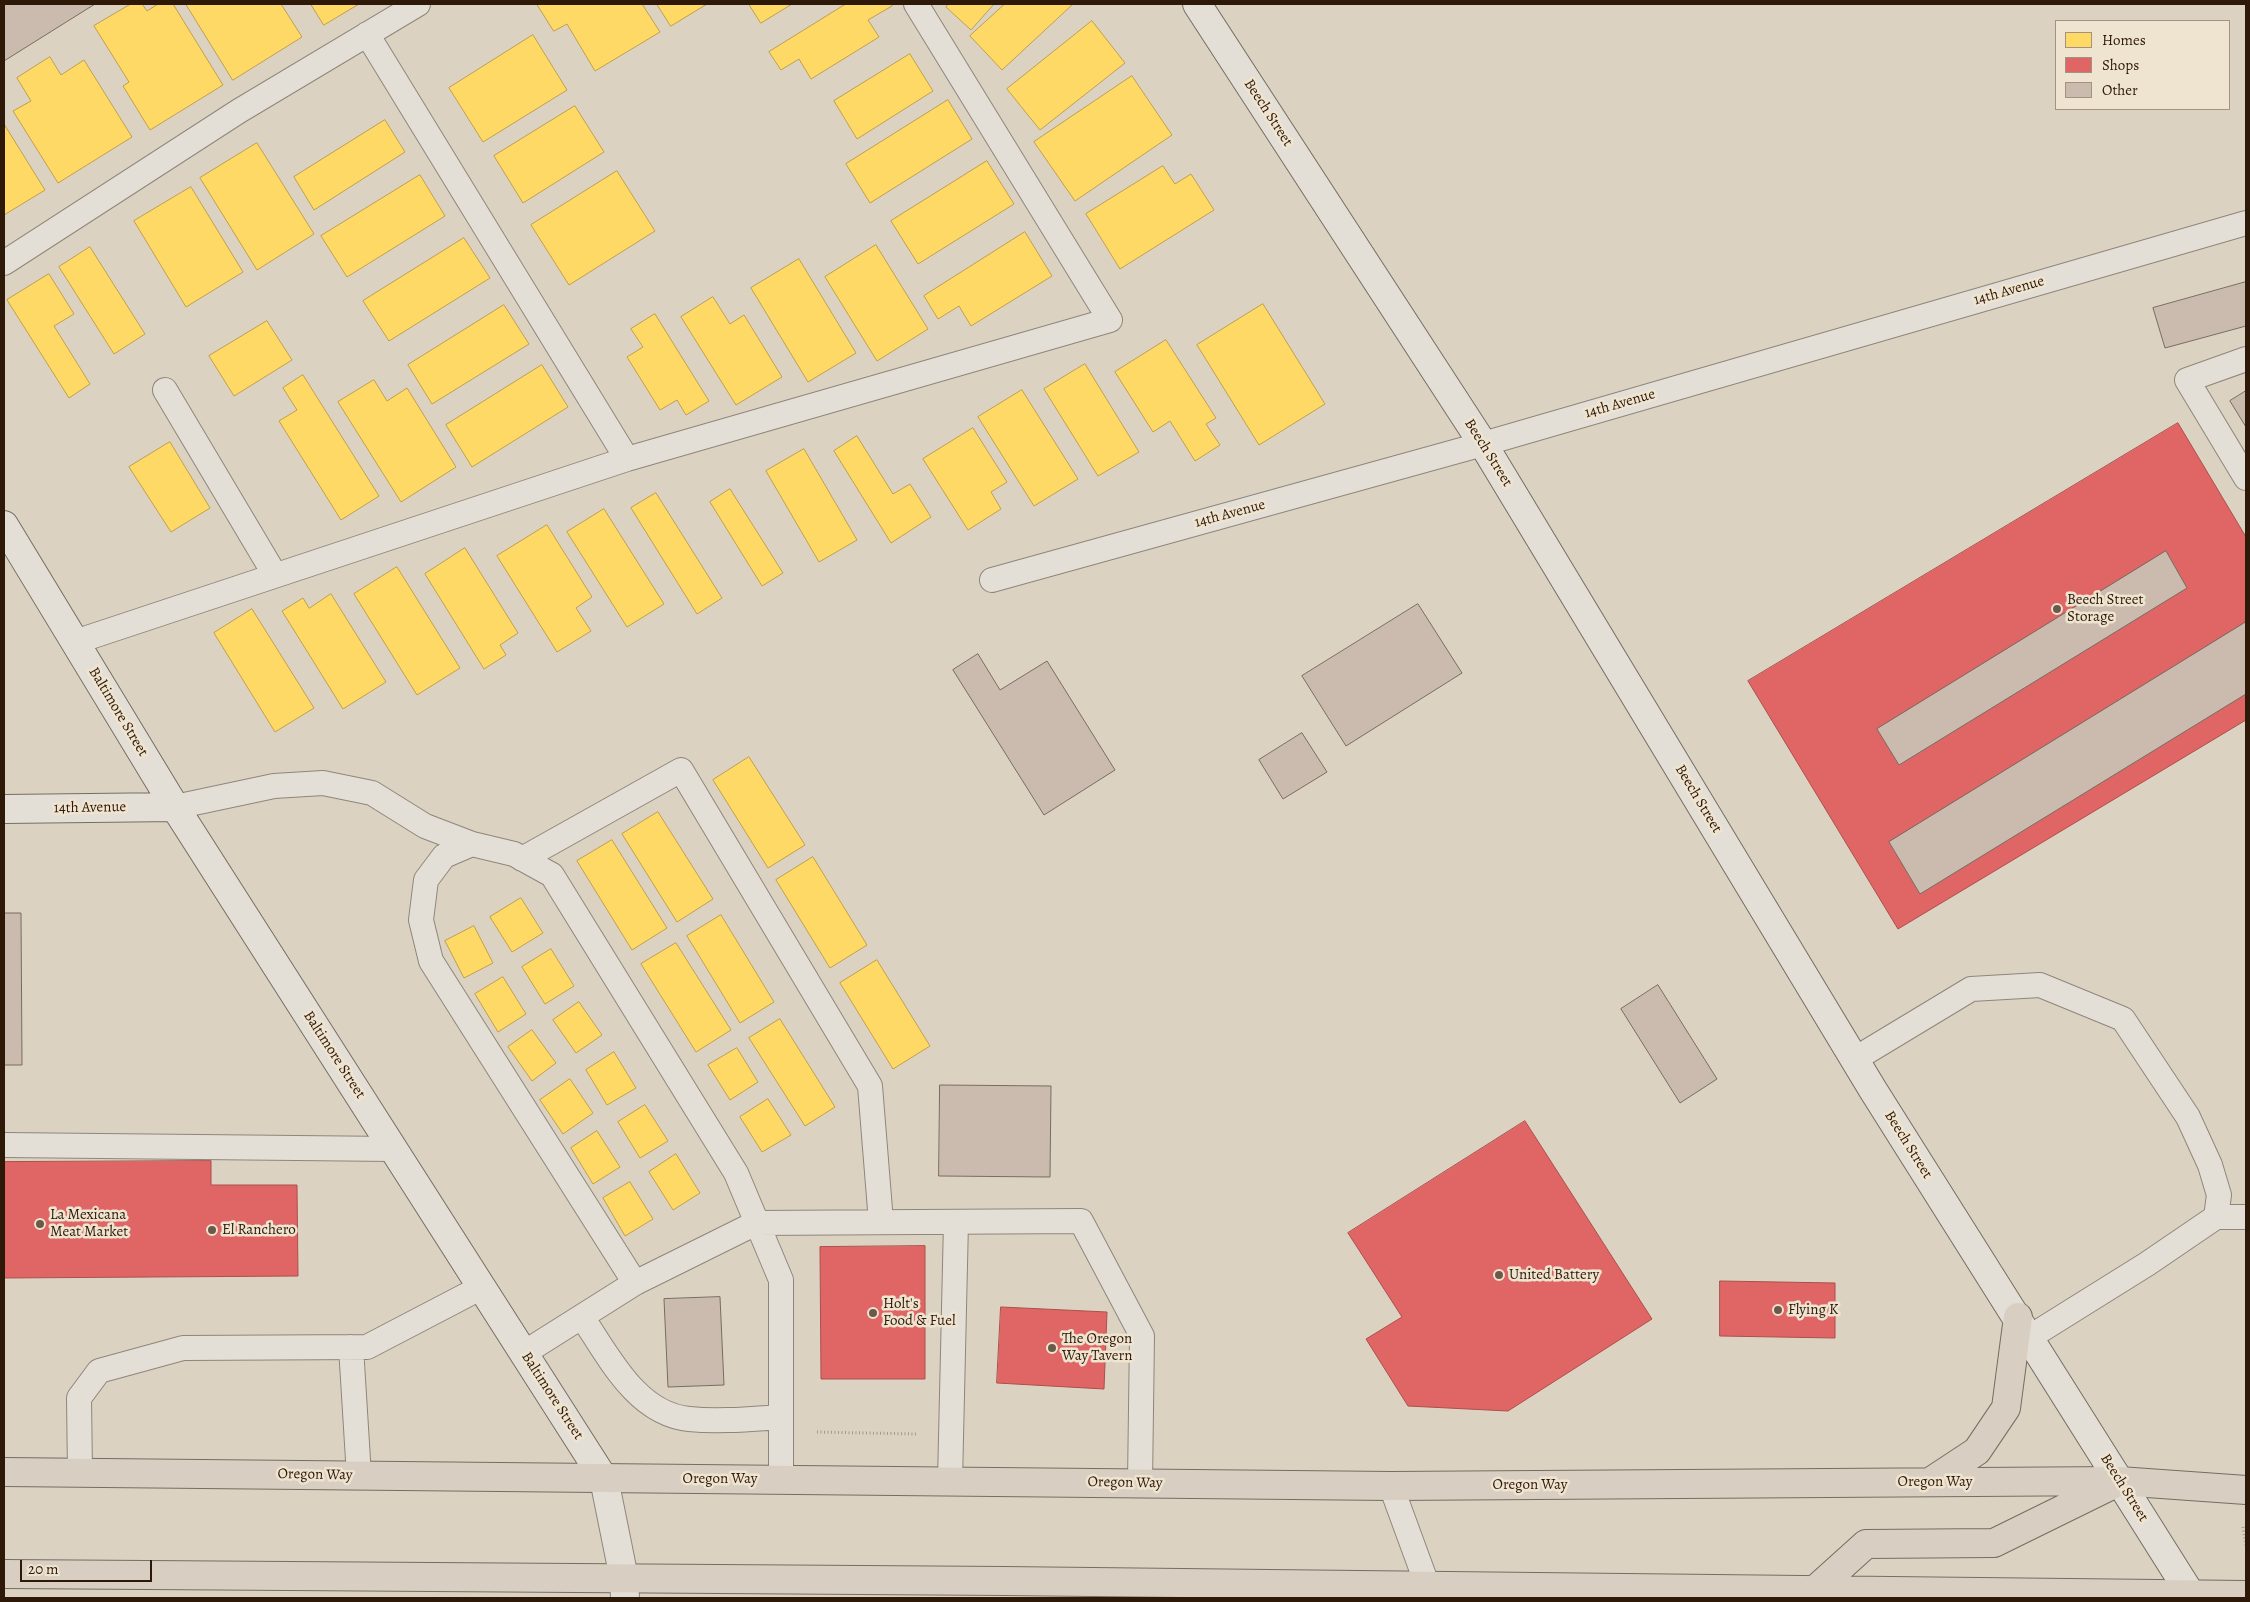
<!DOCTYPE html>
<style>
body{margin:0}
#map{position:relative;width:2250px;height:1602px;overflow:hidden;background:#dcd2c1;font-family:Alegreya,serif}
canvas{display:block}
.frame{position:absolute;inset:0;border:5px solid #2e1808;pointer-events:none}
.legend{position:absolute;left:2055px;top:20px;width:175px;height:90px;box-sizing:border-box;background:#efe4d0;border:1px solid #a29280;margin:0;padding:6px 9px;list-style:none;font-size:15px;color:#2e1808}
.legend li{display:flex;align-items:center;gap:10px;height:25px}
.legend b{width:25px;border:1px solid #a29280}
.scale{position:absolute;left:20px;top:1560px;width:132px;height:22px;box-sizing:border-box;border:2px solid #2e1808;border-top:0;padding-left:6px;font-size:15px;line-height:18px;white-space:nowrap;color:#2e1808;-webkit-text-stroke:4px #efe4d0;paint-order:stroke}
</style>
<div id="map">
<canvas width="2250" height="1602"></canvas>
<div class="frame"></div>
<ul class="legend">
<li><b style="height:14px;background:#ffd966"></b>Homes</li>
<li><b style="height:14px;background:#e06666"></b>Shops</li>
<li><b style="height:14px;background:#cbbbaf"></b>Other</li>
</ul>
<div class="scale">20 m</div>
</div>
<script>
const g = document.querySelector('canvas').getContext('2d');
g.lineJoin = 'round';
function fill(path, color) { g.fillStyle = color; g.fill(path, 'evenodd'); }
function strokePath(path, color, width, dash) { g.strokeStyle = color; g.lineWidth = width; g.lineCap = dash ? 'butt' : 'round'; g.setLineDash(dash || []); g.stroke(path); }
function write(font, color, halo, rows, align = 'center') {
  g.font = font + ' Alegreya,serif'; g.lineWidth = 5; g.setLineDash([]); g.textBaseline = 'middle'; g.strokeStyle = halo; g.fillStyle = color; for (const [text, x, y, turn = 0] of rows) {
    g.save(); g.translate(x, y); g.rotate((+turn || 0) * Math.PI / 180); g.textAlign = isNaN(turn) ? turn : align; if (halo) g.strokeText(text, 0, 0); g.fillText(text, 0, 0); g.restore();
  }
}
const homes = new Path2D(`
 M131,4H142L147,11L158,4H173L223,85L150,130L123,86L129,82L94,26Z
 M186,4H281L302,37L233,80Z
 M311,4H359L324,25Z
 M537,4H642L660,32L595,71L567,24L554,31Z
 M657,4H707L671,26Z
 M749,4H792L761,23Z
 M846,4H891L892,6L868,20L879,37L811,79L799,59L781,70L769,52Z
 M949,4H994L971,30L946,7Z
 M1005,4H1073L1002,70L970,36Z
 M1092,21L1125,63L1040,130L1007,89Z
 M533,35L567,90L483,142L449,88Z
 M910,54L933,91L857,139L834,101Z
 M50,57L61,75L84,60L132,137L58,183L13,111L31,101L17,78Z
 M1132,76L1172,135L1075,201L1034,142Z
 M948,100L972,139L870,203L846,164Z
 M575,106L604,152L523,203L494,156Z
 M385,120L405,152L314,210L294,177Z
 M4,124L45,190L4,215Z
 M257,143L314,234L257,270L200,178Z
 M987,161L1014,204L918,264L891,221Z
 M1163,166L1175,184L1191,174L1214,210L1120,269L1086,214Z
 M617,171L655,231L569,285L531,225Z
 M420,175L445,216L347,277L321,236Z
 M191,187L243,272L186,307L134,221Z
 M1025,232L1052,276L971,326L959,306L938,319L924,296Z
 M464,238L490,278L389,341L363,301Z
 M876,245L928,329L877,361L825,277Z
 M90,247L145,334L114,354L59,267Z
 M799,259L856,353L808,382L751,288Z
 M49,274L74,314L54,326L90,384L69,398L7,300Z
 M713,297L730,324L744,315L782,377L736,405L681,317Z
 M1263,304L1325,404L1259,445L1197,345Z
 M504,305L529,344L432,404L408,365Z
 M655,314L709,401L686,415L677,400L660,410L627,357L643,347L631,329Z
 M267,321L292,360L234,396L209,356Z
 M1166,340L1216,418L1206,424L1220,445L1195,461L1170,421L1153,432L1115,372Z
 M1085,364L1139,452L1098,476L1044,389Z
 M542,365L568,407L472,467L446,425Z
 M303,375L379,496L341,520L279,421L297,410L283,388Z
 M374,380L387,401L407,388L456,467L401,502L338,402Z
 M1022,390L1078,479L1034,506L978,417Z
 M973,428L1007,482L991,492L1001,509L968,530L923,459Z
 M857,436L893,494L910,484L931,517L891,543L834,451Z
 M170,442L210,508L171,532L129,467Z
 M804,449L857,540L819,562L766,471Z
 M730,489L783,573L762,586L710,502Z
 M656,493L722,598L697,614L631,508Z
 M604,509L664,604L627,627L567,532Z
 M547,525L592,597L576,608L591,631L557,652L497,556Z
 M465,548L518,633L500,645L506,655L484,669L425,574Z
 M397,567L460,668L417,695L354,594Z
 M331,594L386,682L343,709L282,611L303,598L309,608Z
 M252,609L314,708L275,732L214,633Z
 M749,757L805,845L768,868L713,780Z
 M658,812L713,899L677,922L622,834Z
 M612,840L667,928L632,950L577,861Z
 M813,857L867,945L830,968L776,880Z
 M521,898L543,933L512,952L490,917Z
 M721,915L774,1002L740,1023L687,936Z
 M474,926L493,963L464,978L445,941Z
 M676,943L731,1030L696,1052L641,964Z
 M551,949L574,986L545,1004L522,967Z
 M877,960L930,1046L893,1069L840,983Z
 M503,977L526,1014L498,1032L475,994Z
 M579,1002L602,1035L576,1053L553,1020Z
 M780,1019L835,1107L805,1126L749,1038Z
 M532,1030L556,1063L532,1081L508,1047Z
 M737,1048L758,1082L730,1100L708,1065Z
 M614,1052L636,1088L607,1105L586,1070Z
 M570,1079L593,1113L563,1134L540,1100Z
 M768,1099L791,1135L762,1152L740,1117Z
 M645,1105L668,1141L640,1158L618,1122Z
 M597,1131L620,1167L593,1184L571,1148Z
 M676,1154L700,1193L673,1210L649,1172Z
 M630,1182L653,1219L625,1236L603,1198Z`);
const shops = new Path2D(`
 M2178,423L2246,537V720L1898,929L1748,681Z
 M1525,1121L1652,1319L1508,1411L1408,1406L1366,1339L1402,1317L1348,1233Z
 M211,1161V1185H297L298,1276L4,1278V1162Z
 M925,1246V1379H821L820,1247Z
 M1720,1281L1835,1283V1338L1720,1336Z
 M1001,1307L1107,1312L1104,1389L997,1383Z`);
const building = new Path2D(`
 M4,4H95L4,61Z
 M2246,282V326L2165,348L2153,308Z
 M2246,391V427L2230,401Z
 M2166,551L2187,588L1899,765L1877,729Z
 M1418,604L1462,673L1346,746L1302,676Z
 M2246,622V694L1920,894L1889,842Z
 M978,654L1000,690L1047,661L1115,770L1044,815L953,670Z
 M1302,733L1327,772L1283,799L1259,760Z
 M4,913H21L22,1065H4Z
 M1658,985L1717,1079L1680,1103L1621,1009Z
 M940,1085L1051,1086L1050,1177L939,1176Z
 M720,1297L724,1385L668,1387L664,1299Z`);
const path = new Path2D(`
 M817,1432L916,1434
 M2243,1527L2246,1546`);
const lane = new Path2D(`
 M367,34L627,459
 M4,263L239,111L418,4
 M2246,359L2187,380L2246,478
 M165,390L275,575
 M992,580L1483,444L2246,223
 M75,642L627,459L1110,320L916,4
 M175,807L274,786L323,783L372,793L425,826L472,844L514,854L552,875L736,1173L781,1280V1480
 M472,844L444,856L426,880L421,920L431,961L635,1283L756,1223L1081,1221L1142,1336L1140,1483
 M522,859L681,770L870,1086L881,1222
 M1855,1059L1971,989L2040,985L2123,1019L2188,1117L2210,1165L2219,1195L2216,1217L2147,1264L2030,1337
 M4,1145L394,1149
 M2216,1217H2246
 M582,1317C608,1355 636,1414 689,1419C719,1422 750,1419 781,1417
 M351,1347L359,1476
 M524,1353L635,1283
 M80,1472L79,1398L99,1371L183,1348L367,1347L482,1287
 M950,1481L956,1222
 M1391,1486L1428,1587V1598`);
const street = new Path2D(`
 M604,1479L624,1578L625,1598`);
const secondary = new Path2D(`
 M1197,4L1483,444L1873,1090L2193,1598
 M4,525L175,807L604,1479
 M4,809L175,807`);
const primary = new Path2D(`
 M4,1472L1391,1486L2119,1481L2246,1490
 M1930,1482L1977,1451L2006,1408L2018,1317
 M4,1574L1004,1581L2246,1595
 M1815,1590L1866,1544L1994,1543L2112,1485`);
const markers = [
 [2057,609,5,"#6b5949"],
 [40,1224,5,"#6b5949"],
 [212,1230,5,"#6b5949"],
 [1499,1275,5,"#6b5949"],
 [1778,1310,5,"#6b5949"],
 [873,1313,5,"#6b5949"],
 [1052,1348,5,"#6b5949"]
];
const streetNames = [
 ["Beech Street",1268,113,57],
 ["14th Avenue",2009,291,-16],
 ["14th Avenue",1620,404,-16],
 ["Beech Street",1488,453,58],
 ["14th Avenue",1230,514,-15],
 ["Baltimore Street",118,712,59],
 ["Beech Street",1698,799,59],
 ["14th Avenue",90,808,-1],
 ["Baltimore Street",334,1055,57],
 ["Beech Street",1908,1145,58],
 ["Baltimore Street",552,1396,57],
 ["Oregon Way",315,1475,1],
 ["Oregon Way",720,1479],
 ["Oregon Way",1935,1482],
 ["Oregon Way",1125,1483,1],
 ["Oregon Way",1530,1485],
 ["Beech Street",2124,1488,58]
];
const poiNames = [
 ["Beech Street",2067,600],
 ["Storage",2067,617],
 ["La Mexicana",50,1215],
 ["Meat Market",50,1232],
 ["El Ranchero",222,1230],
 ["United Battery",1509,1275],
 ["Holt's",883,1304],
 ["Food & Fuel",883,1321],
 ["Flying K",1788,1310],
 ["The Oregon",1062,1339],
 ["Way Tavern",1062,1356]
];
fill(homes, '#ffd966');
strokePath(homes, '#c09f4a', 1);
fill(shops, '#e06666');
strokePath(shops, '#ab4f4a', 1);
fill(building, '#cbbbaf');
strokePath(building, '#766d62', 1);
strokePath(lane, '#8e867b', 26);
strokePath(street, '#8e867b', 30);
strokePath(secondary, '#766d62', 30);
strokePath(primary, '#766d62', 30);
strokePath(path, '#a19b93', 3, [1, 2.5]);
strokePath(lane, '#e4dfd6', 24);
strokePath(street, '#e4dfd6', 28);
strokePath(secondary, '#e4dfd6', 28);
strokePath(primary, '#d8cfc2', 28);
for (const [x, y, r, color] of markers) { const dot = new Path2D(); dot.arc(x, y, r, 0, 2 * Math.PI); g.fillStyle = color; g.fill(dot); strokePath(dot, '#efe4d0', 2); }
write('15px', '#2e1808', '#efe4d0', streetNames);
write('15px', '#2e1808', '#efe4d0', poiNames, 'left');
</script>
